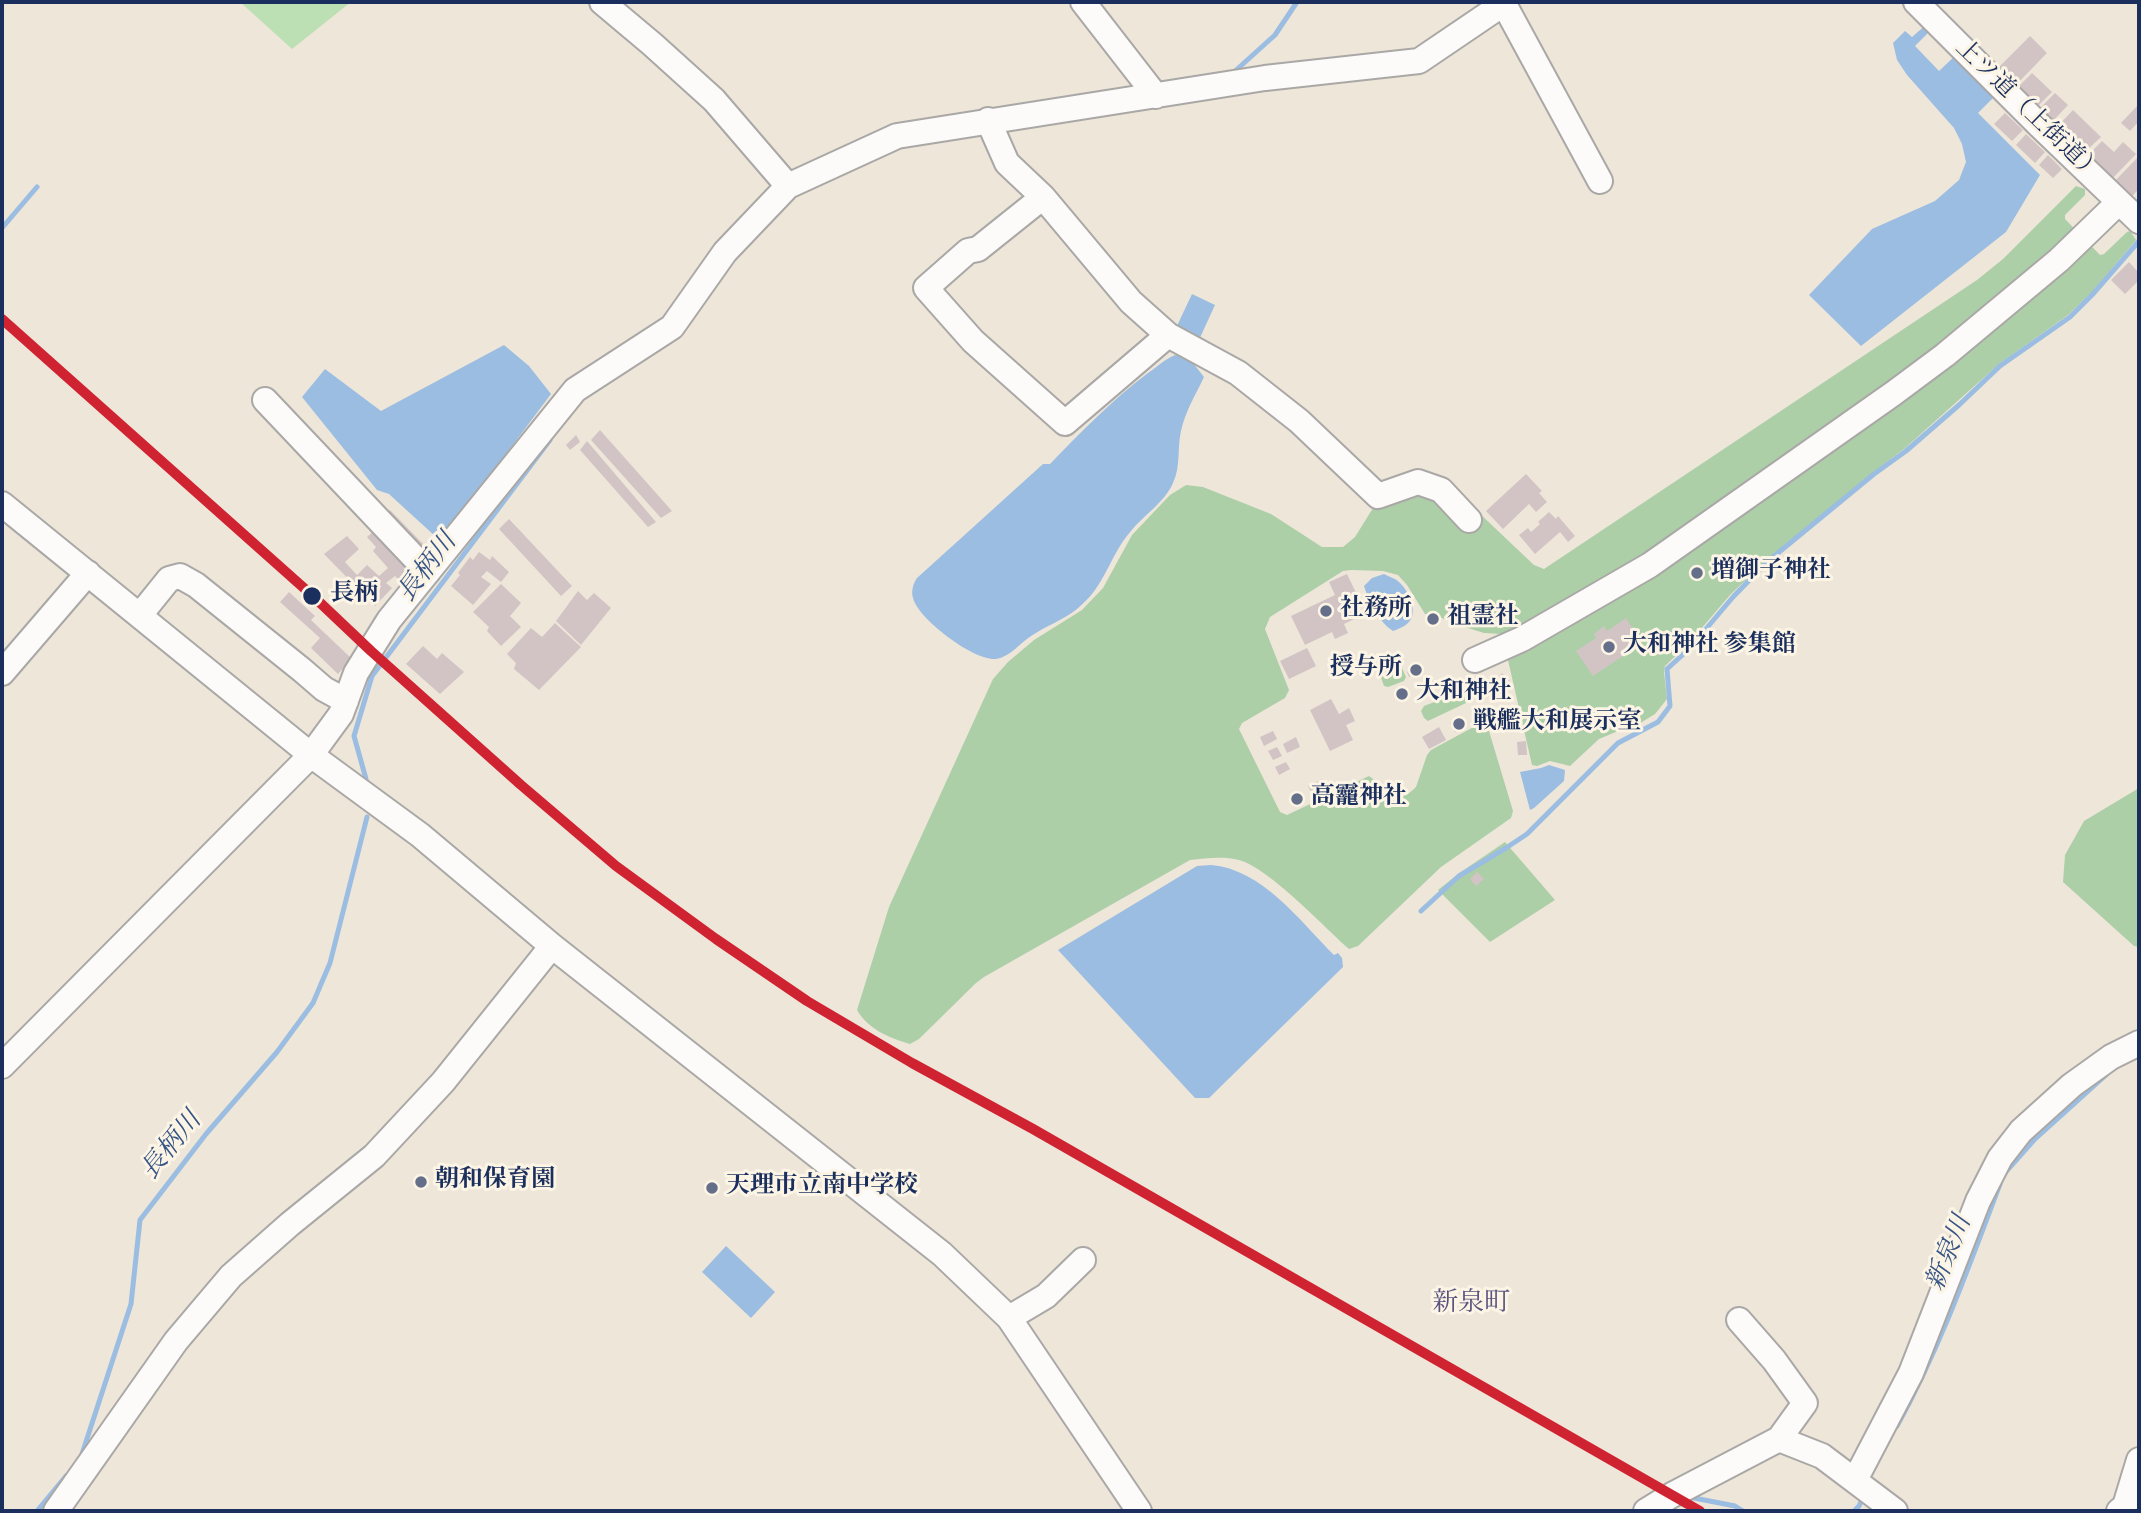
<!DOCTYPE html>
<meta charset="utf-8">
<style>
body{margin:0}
#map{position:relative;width:2141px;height:1513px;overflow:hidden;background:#eee6d9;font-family:Vollkorn,serif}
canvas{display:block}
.frame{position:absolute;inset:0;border:4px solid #1b2f5e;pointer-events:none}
</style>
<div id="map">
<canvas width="2141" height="1513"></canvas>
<div class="frame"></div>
</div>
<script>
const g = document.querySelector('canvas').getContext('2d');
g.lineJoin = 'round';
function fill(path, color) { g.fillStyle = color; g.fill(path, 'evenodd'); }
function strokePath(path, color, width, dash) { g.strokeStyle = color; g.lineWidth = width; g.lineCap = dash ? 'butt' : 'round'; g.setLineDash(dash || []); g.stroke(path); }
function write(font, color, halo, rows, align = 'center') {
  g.font = font + ' Vollkorn,"Noto Serif JP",serif'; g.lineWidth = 6; g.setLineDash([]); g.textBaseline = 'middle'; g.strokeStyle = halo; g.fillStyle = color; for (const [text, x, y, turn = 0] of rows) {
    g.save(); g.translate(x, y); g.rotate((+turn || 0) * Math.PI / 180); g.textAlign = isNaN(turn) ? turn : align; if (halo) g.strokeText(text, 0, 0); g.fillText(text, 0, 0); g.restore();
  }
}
const green = new Path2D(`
 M240,2H351L292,49Z`);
const forest = new Path2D(`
 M2076,186L2085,189V195L2065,215V219L2100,255L2104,254L2127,232L2130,231L2136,240L2091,293L2068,315L1999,364L1904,449L1872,473L1766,561L1730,595L1689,643L1665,666L1664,672L1667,699L1655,714L1629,730L1618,731L1599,739L1570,766L1550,761L1537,766L1532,765L1502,634L1484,633L1452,623L1436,615L1425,614L1407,585L1398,575L1383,571L1351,570L1343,571L1270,617L1265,629L1289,690L1285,698L1242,723L1239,729L1280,812L1287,815L1369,776L1373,779L1387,801C1396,801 1410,794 1416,787L1427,755L1431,750L1479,724L1489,731L1513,811L1511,818L1441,867L1358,946L1349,949C1324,927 1269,868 1239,860C1224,856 1206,858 1190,860L984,977L976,983L919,1039L910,1044C889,1038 868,1029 857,1010L889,907L993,679L1008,662L1034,640L1082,610L1103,588L1132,535L1170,495L1186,485L1203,487L1271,514L1322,547H1343L1355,537L1388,484L1459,494L1534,565L1544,569L1977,280L2003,259Z
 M1398,663L1401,666L1406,677L1404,681L1388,687L1384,686L1379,672C1382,664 1390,664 1398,663Z
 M1463,691L1467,694L1468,700L1466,703L1428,721L1424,718L1421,711L1424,706Z
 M2139,788V947L2134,946L2063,882L2065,855L2084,821Z
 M1505,842L1555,900L1490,942L1438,890L1458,874Z`);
const water = new Path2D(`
 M1928,23L1933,28L1915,46L1939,71L1958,53L1999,92L1978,113L2040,175L2006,232L1861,346L1809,295L1872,229L1935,201L1959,180L1966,162L1962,144L1954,128L1907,75L1897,60L1893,43L1905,31L1912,37Z
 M1192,294L1215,305L1198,342L1175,330Z
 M504,345L529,366L551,394L444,537H436L389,494L377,490L302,397L325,369L381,411Z
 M1175,355L1189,358L1204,377C1196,394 1185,412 1181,431C1177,448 1181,466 1173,483C1165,502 1144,515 1131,531C1109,556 1106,586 1077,609C1063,620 1046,626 1031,636C1020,643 1010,657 996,659C974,661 918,619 913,598C911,591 913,584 917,578L1043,464H1050C1081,432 1112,400 1148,373C1157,367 1165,359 1175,355Z
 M1384,574C1387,576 1391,577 1395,579C1407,586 1420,612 1408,623C1404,627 1398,629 1393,631C1379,622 1369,602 1364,586L1372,578Z
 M1549,765L1565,770L1564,781L1534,808L1530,810L1520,772L1541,768Z
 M1211,865C1262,869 1300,921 1334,955L1338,953L1342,958L1343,967L1209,1098H1195L1058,950L1197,866Z
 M726,1246L775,1292L751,1318L702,1272Z`);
const stream = new Path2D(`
 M1234,72L1275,35L1297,2
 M2,228L37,187
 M366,779L354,736L372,676L550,440
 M1421,911L1459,876L1506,848L1527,834L1618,743L1658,722L1670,706L1667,669L1689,649L1733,597L1767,562L1874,474L1906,451L1959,405L2000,366L2070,317L2092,295L2139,241
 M2003,1175L2034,1140L2106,1075
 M1897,1426C1939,1350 1969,1266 2000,1184
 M81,1457L131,1304L140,1220L206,1134L277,1052L313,1003L330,963L367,817
 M1689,1497L1735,1506L1743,1511
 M37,1511L66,1476
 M1854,1511L1859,1506L1864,1495`);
const building = new Path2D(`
 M2030,36L2047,53L2015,86L1997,69Z
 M2032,73L2052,92L2036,108L2016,89Z
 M2055,93L2068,105L2051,123L2038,110Z
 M2139,104V121L2130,131L2121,123Z
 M2073,110L2101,137L2084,153L2057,127Z
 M2005,113L2023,130L2012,141L1994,124Z
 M2026,134L2045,152L2035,163L2016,145Z
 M2102,141L2114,152L2123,142L2136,154L2111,180L2087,156Z
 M2048,155L2062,169L2053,178L2039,165Z
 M2139,156V189L2130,198L2114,182Z
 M2129,262L2139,273V280L2125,294L2111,280Z
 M600,430L672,511L661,518L591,440Z
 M576,435L580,442L570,450L566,445Z
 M587,441L656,522L648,527L580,450Z
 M1526,474L1542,491L1539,493L1547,502L1536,512L1529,504L1503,529L1486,511Z
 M390,510L426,547L418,556L382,519Z
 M1549,512L1556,519L1558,516L1575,536L1568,542L1560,532L1535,554L1519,535L1528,528L1531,532L1540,524L1538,522Z
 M509,519L572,586L561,596L499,529Z
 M375,530L421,576L407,588L395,576L386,583L392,588L375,606L324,554L347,536L359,549L345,562L357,575L367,565L379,576L388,568L373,551L376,547L367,537Z
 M479,552L490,560L492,556L509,572L501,582L487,571L481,577L491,584L473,605L451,586L460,575L458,573L470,557L473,560Z
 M1698,568L1702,574L1697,578L1692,572Z
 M1347,574L1360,601L1350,606L1356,618L1344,624L1348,633L1335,639L1332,632L1305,645L1291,616L1335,595L1329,582Z
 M501,584L521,603L510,616L521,627L501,646L487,631L489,627L473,612Z
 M578,591L587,600L594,593L611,608L581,645L556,621Z
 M289,592L315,616L311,620L352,659L338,674L311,648L320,638L280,602Z
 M1626,618L1642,643L1593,676L1576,651L1596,638L1594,634L1604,626L1607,631Z
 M555,623L581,647L539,690L514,669L516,663L507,654L531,628L542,637Z
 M423,646L437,659L442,653L464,672L440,694L406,664Z
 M1307,648L1316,666L1289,679L1280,661Z
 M1418,667L1420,672L1409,677L1407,672Z
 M1502,673L1510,681L1502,688L1494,681Z
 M1331,699L1339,714L1349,708L1355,721L1346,725L1353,740L1330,751L1310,710Z
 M1462,717L1467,725L1455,732L1450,723Z
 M1439,727L1446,740L1429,749L1422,737Z
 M1273,731L1277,739L1264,746L1260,737Z
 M1296,737L1300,747L1287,753L1283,744Z
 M1526,741L1527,755H1518L1517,742Z
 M1277,747L1282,756L1273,760L1268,751Z
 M1286,762L1290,769L1279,775L1275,767Z
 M1322,779L1328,792L1314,798L1308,786Z
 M1300,791L1305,801L1294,807L1289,797Z
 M1477,872L1484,879L1476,886L1470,879Z`);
const minor = new Path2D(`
 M602,2L652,44L714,100L788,186
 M1083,2L1156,96
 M1916,2L2039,125L2139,221
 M1504,4L1600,181
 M988,120L1007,163L1043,197L1131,302L1168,335L1238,373L1299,421L1378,496L1418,482L1441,490L1469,520
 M1043,197L978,249L968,251L926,288L973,341L1065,423L1168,335
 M265,400L428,572
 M2,504L311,755L420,835L552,946L942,1254L1009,1318L1139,1511
 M140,615L169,579L180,576L196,585L302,670L324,689L346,701
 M1475,660L1522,639L1650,565L1894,393L1945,355L2059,260L2119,202
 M2,673L88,573
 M2,1066L311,755L341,714L356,673L389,620L575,390L672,327L725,252L788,186L897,136L1265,78L1419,61L1506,2
 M1009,1318L1046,1296L1083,1260
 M1779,1439L1822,1456L1895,1511
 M1855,1480L1911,1373L1978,1201L2000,1158L2021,1131L2072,1085L2111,1057L2139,1043
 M56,1511L176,1341L231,1276L290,1224L374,1156L443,1082L552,946
 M1646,1511L1672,1495L1779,1439L1805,1403L1774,1360L1739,1320
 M2119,1511L2125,1506L2139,1460`);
const rail1 = new Path2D(`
 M2,319L314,597L371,651L521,785L616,866L716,939L807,1001L912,1063L1033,1129L1700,1511`);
const markers = [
 [1697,573,7,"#656f89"],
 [312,596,10,"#1b2f5e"],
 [1326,611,7,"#656f89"],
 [1433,619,7,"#656f89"],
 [1609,647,7,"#656f89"],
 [1416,670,7,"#656f89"],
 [1402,694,7,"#656f89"],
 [1459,724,7,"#656f89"],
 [1297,799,7,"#656f89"],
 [421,1182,7,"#656f89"],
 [712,1188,7,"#656f89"]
];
const streetNames = [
 ["上ツ道（上街道）",2027,112,44]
];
const poiNames = [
 ["増御子神社",1711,573],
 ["社務所",1340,611],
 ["祖霊社",1447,619],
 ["大和神社 参集館",1623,647],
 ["授与所",1402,670,"right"],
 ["大和神社",1416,694],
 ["戦艦大和展示室",1473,724],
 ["高龗神社",1311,799],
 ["朝和保育園",435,1182],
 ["天理市立南中学校",726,1188]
];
const stopNames = [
 ["長柄",330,596]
];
const waterNames = [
 ["長柄川",429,569,-53],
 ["長柄川",173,1147,-51],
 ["新泉川",1951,1254,-68]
];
const neighbourhoodNames = [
 ["新泉町",1471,1305]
];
fill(green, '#bce0b4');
fill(forest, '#accfa8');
fill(water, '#9bbde1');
strokePath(stream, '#9bbde1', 5);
fill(building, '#d2c4c5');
strokePath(minor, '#aaa8a6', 28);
strokePath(minor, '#fcfbf9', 24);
strokePath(rail1, '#d02332', 10);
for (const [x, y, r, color] of markers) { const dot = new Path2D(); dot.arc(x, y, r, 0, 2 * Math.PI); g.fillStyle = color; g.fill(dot); strokePath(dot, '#fcf5e5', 2.5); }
write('24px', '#1b2f5e', '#fcf5e5', streetNames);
write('bold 24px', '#1b2f5e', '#fcf5e5', poiNames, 'left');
write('bold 24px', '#1b2f5e', '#fcf5e5', stopNames, 'left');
write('italic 26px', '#375486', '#fcf5e5', waterNames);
write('26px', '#5a537e', '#fcf5e5', neighbourhoodNames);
</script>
